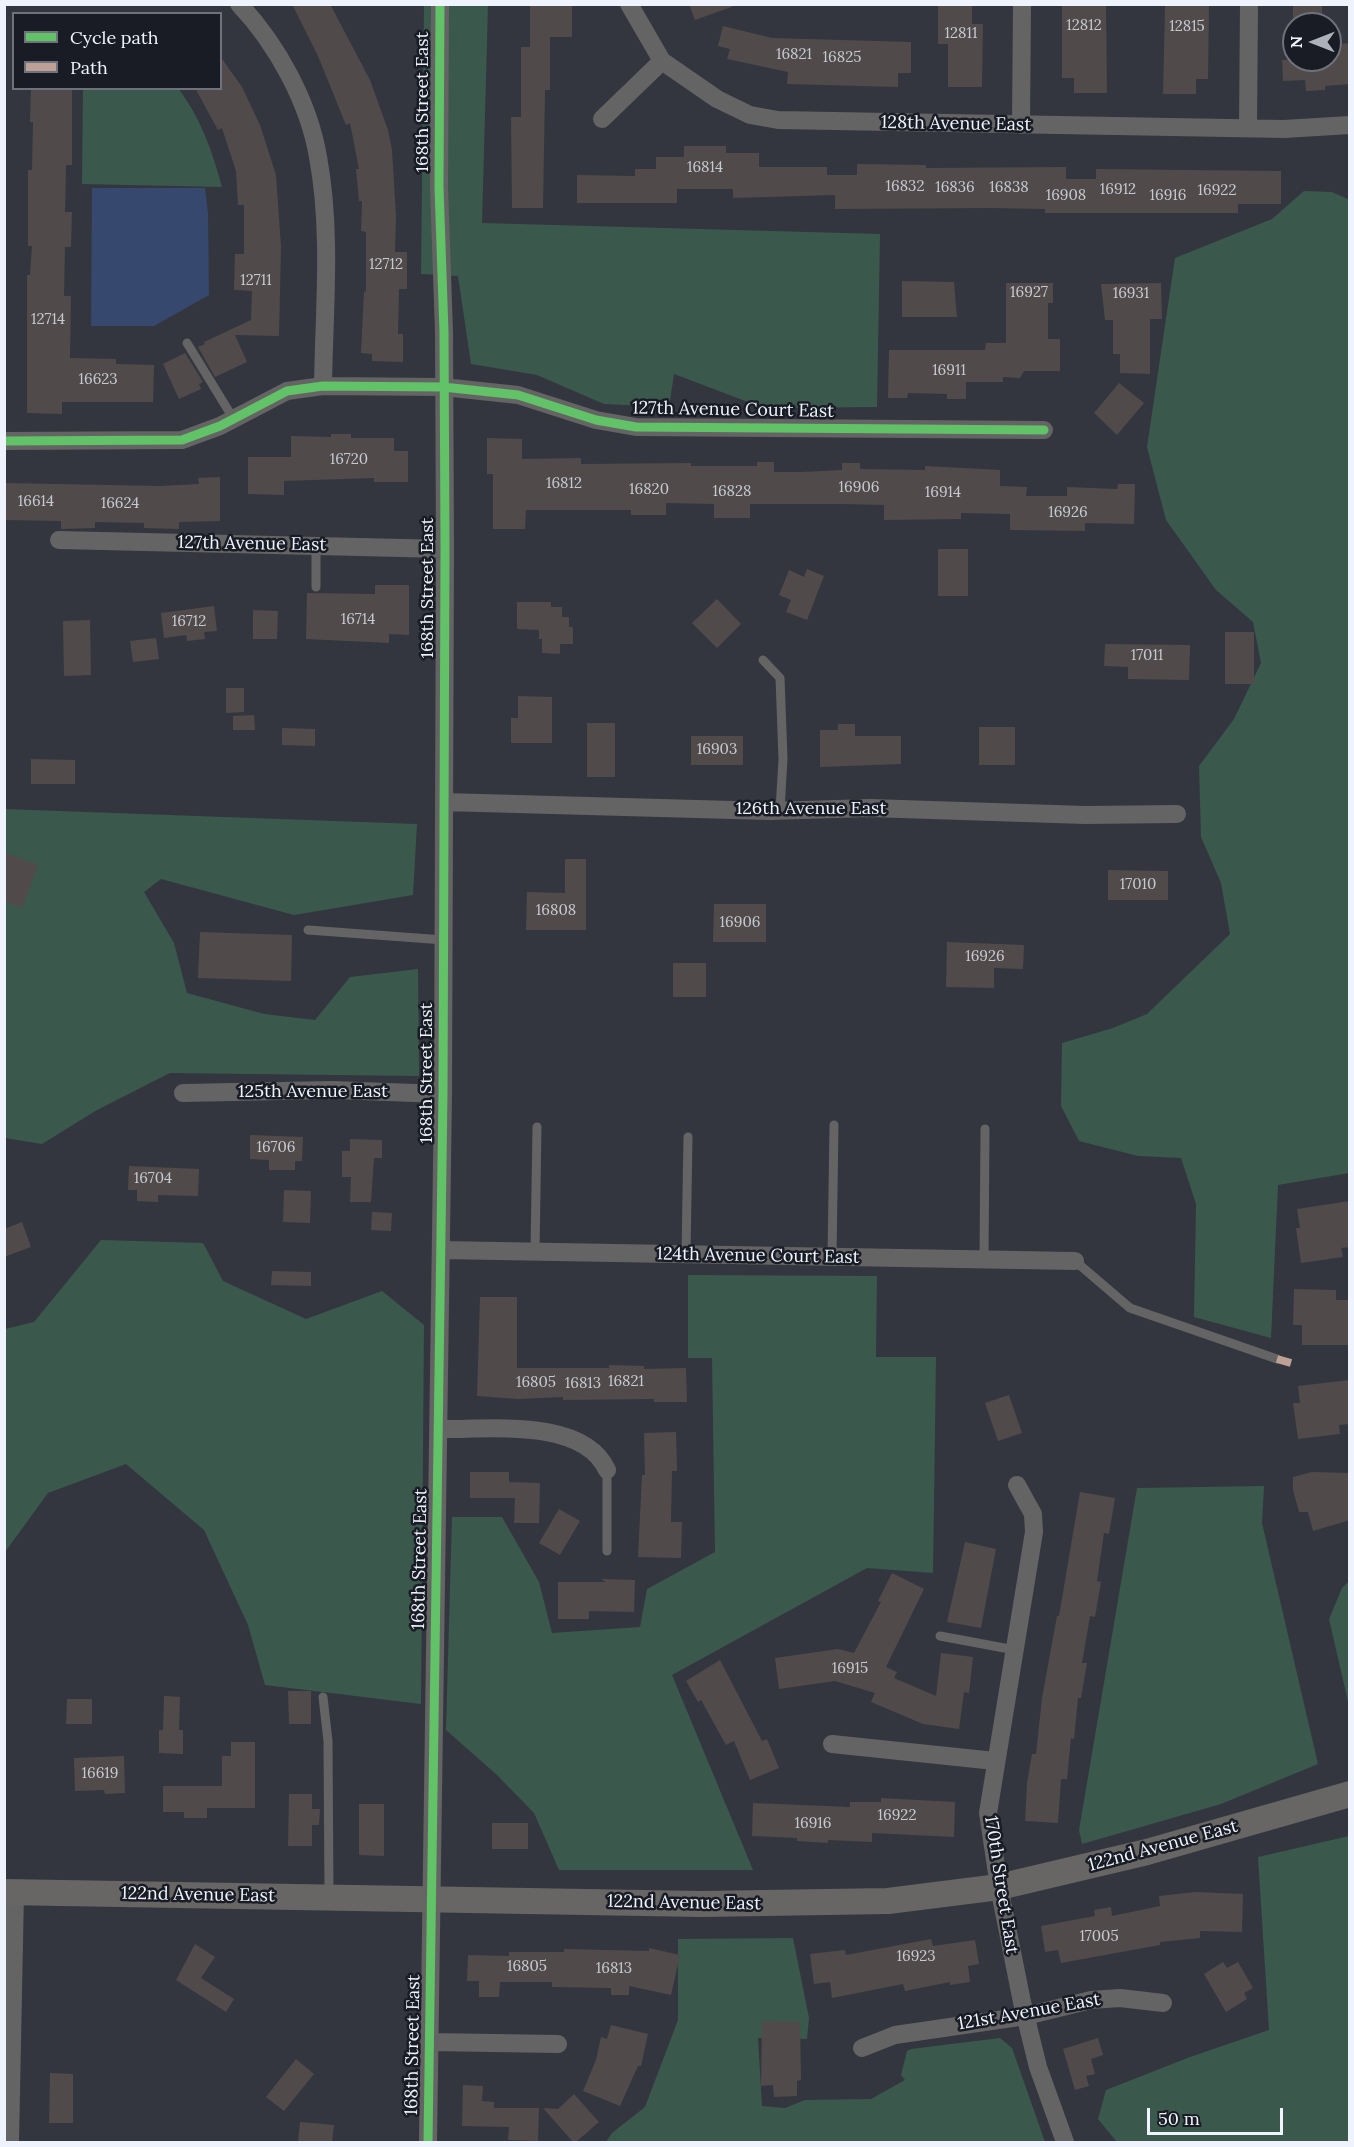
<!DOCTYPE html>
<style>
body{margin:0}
#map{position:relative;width:1354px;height:2147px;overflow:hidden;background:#33363f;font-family:Lora,serif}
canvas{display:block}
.frame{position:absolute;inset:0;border:6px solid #eff3fe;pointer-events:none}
.legend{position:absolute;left:12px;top:12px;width:210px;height:78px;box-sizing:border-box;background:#191c24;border:2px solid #6f727b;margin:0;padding:8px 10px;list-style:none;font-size:18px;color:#eff3fe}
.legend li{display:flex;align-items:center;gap:12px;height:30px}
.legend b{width:30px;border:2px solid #6f727b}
.north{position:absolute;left:1282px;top:12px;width:60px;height:60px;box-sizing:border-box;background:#191c24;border:2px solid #6f727b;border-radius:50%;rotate:270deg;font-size:16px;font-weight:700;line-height:24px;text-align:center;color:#eff3fe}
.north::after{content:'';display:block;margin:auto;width:21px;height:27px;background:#adb1bb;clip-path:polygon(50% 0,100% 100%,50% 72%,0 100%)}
.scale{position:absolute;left:1147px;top:2108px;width:136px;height:27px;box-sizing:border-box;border:3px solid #eff3fe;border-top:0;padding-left:8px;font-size:18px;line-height:21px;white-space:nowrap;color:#eff3fe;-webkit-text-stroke:4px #191c24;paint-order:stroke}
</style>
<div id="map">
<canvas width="1354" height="2147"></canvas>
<div class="frame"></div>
<ul class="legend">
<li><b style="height:8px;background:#61c268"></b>Cycle path</li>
<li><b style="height:8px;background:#bda197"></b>Path</li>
</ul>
<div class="north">N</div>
<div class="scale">50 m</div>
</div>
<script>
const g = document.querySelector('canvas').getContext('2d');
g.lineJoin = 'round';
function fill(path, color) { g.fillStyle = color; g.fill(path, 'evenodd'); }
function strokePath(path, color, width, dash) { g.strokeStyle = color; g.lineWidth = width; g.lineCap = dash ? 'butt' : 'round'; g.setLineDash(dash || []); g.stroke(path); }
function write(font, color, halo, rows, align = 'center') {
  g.font = font + ' Lora,serif'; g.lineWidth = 5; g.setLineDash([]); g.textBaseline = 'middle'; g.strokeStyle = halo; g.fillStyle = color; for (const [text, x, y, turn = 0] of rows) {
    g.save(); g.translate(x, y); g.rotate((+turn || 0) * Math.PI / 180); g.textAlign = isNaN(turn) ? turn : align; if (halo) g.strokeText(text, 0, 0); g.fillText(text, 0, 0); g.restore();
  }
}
const green = new Path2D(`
 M424,5H488L482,223L880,234L877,407L764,408L674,374L669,407L604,404L537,375L471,364L458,276L421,274Z
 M178,88C201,119 212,150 222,187L82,184L83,89Z
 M1304,191L1332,192L1350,200L1349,1173L1278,1185L1271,1338L1194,1317L1196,1204L1181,1158L1138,1156L1079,1141L1061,1106L1062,1043L1113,1028L1147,1014L1230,934L1221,883L1201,837L1199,766L1234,719L1261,663L1253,622L1216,590L1166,520L1147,447L1175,258L1272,219Z
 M4,809L417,824L413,895L294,915L161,879L144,892L174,943L187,993L264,1014L315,1020L350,977L418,969L419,1076L170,1073L97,1110L42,1144L5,1138Z
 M101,1240L203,1243L223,1281L306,1319L382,1291L424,1325L421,1704L265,1685L248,1625L204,1530L126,1464L48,1493L5,1552V1329L34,1322Z
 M688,1275L877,1276L876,1357H936L933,1573L867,1568L672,1675L753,1870H559L534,1813L497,1775L446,1730L452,1517H502L539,1582L552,1633L640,1627L647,1589L715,1552L712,1358H688Z
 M1264,1486L1262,1523L1318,1764L1221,1804L1082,1844L1079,1830L1137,1488Z
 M1349,1581V1706L1329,1619L1342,1588Z
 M1349,1836V2142L1116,2141L1098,2119L1106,2090L1190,2057L1269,2030L1258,1857Z
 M793,1938L809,2018L807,2039L758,2038L762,2106L785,2108L805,2100L871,2099L905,2080L901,2075L907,2051L911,2049L1000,2038L1012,2048L1045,2142H606L612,2133L645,2107L678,2020V1939Z`);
const water = new Path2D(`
 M92,188H205L208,213L209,295L154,326H91Z`);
const building = new Path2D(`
 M292,4H330L370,80L388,130L392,150L396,216L395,252H407V289H399L398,334H403V362L372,361V354L361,353L364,291L366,292V232L361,231L362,201H359L356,169H359L350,123L346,125L318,56Z
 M530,4H572V37H550V90H545L543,208H512L511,117H521V47H530Z
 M689,4H733L734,6L695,20Z
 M938,4H972V24H983L982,87H948V44H938Z
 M1293,4H1322V24H1293Z
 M1062,5H1106L1107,93H1074V78H1062Z
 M1165,6H1209L1208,79H1196V94H1163Z
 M723,26L772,38L911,42V73H898V87L787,84L788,72L727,59L730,49L718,46Z
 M1350,43V84L1325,86V90L1306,91L1305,80L1283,81L1282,60H1332L1331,45Z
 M220,56L242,87L260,125L276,175L281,247L279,336L235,335L247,362L215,377L198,347L205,344L204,342L251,320L252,291L234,290L235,254H244V205H238L236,171L222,128L218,130L195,88H220Z
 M31,88H72V165H66L65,212H72L71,247H65L64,296H71L70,358L116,359V364L154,365L153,402H62V414L27,413V275H30L32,246H28V170H32L33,122H30Z
 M684,146H726V153H759V167H827V175H857V164L926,165V168L1066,167V179H1096V169L1281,171V204H1238V213H1045V209L990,208L835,209V195L733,198V189H677V203H577V175L635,176V169H656V157H684Z
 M902,281L954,282L957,317H902Z
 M1006,283H1053V303H1048V339H1060V371H1024L1020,378L1003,377V382H966V399H947V394L908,393L907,398H888L889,350H985L986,343H1006Z
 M1161,283L1162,319H1150V374L1120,373V354H1113V320H1105L1101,284Z
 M185,353L203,382L199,384L201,389L179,399L163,364Z
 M1119,383L1144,403L1117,435L1094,413Z
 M331,434H351V438H394V451H408V482H374V478L284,481V495L248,494V457H291V436L331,437Z
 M487,438L522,439V459L581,458V464L691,463V466H757V462H774V472H801L842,470V463H860V469L925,470V466L1000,470V486L1027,487L1026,496H1067V487L1117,489L1118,484H1135L1134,524L1085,523V531L1010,530V514L961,513V519L884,520V505L842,504H750V518H714V504L666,503V515H631V510H526L525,529H493V474H487Z
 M220,477V521L179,522V529L144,528V523L95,522V528L61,529V521L4,520V483L160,486L199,484L198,478Z
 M938,549H968V596H938Z
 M807,569L824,576L807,620L786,612L791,600L779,595L789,570L804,577Z
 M375,585H409V635L389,634V643L306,639L307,593L375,594Z
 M717,599L741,624L717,648L692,623Z
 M517,602H551V607H562V617H569V627H573V644H560V654L542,653V639H539V630L517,629Z
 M214,606L217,631L204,632L205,639L187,641L186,635L164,638L161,613Z
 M253,610L278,611L277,639H253Z
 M90,620L91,675L64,676L63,621Z
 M1225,632H1254V684H1225Z
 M156,638L159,659L133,662L130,641Z
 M1105,644L1190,645L1189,680L1128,679V667L1104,666Z
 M226,688H244V712L226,713Z
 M518,696L552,697V743H511V718H518Z
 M254,715L255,730H233V716Z
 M587,723H615V777H587Z
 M838,724H855V736H901V764L820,767V730H838Z
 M979,727H1015V765H979Z
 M282,728L315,729V746L282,745Z
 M691,736H743V765H691Z
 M31,759L75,760V784H31Z
 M4,852L38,865L22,908L4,901Z
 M565,859H586V930H526L527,892L565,893Z
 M1108,870L1168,871V900H1108Z
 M714,904H766V942H713Z
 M200,932L292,935L291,981L198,978Z
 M947,942L1024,945L1023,969L994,968V988L946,987Z
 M673,963H706V997H673Z
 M250,1135L303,1137L302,1161H295V1170H269V1160L250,1159Z
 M350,1139L382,1140V1158H374L371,1202H350L351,1177H342V1151H350Z
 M129,1166L199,1169L198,1196L158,1195V1202L137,1201V1190H128Z
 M284,1190L311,1191L310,1223L283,1222Z
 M1350,1201V1247L1341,1248L1343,1257L1301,1263L1296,1228H1300L1297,1209Z
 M372,1212L392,1213L391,1231L371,1230Z
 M22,1222L31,1247L4,1257V1229Z
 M272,1271L311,1272V1286L271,1285Z
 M1294,1289L1336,1290V1300H1350V1345H1302V1325H1293Z
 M480,1297H517V1368H609V1365L644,1366V1369L686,1368L687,1402H654V1399L563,1400V1397L518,1399L477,1396Z
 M1350,1380V1424L1339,1425L1340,1434L1298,1439L1293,1403H1300L1298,1386Z
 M1009,1395L1022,1433L998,1441L985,1403Z
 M676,1432L677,1471H672L671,1522H682L681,1558L638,1557L642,1475H645L644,1433Z
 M470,1472H509V1482L540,1483L539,1523H514L515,1498H470Z
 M1312,1472L1350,1473V1520L1313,1531L1308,1512H1299L1293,1490V1477Z
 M1080,1492L1115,1498L1109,1534L1104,1533L1097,1581L1101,1582L1095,1617L1090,1616L1082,1663H1087L1081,1698H1078L1074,1739L1071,1738L1067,1779H1061L1058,1823L1025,1821L1027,1783L1032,1754H1036L1042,1698L1057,1616H1059Z
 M559,1509L580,1521L560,1555L539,1543Z
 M965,1542L996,1549L981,1628L947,1622Z
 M892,1573L924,1589L886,1667L897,1672L894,1678L936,1696L941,1653L973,1657L969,1693L964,1692L959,1729L923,1724L871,1702L875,1693L835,1681L779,1689L775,1658L838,1649L854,1653L881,1602L878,1601Z
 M601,1579L635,1580L634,1612L589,1611V1619H558V1582H606Z
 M720,1660L762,1741L767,1739L779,1768L750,1780L734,1741L726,1745L701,1700L698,1702L686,1681Z
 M288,1691H311V1724H289Z
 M164,1696L180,1697L179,1730H183V1754L159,1753V1730H163Z
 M67,1699H92V1724H66Z
 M231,1742H255V1808H207V1818H184V1812H163V1786H222V1756H231Z
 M124,1756L125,1793L105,1794L104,1790L75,1791L74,1758Z
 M289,1794H312V1809H320L319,1825H312V1846H288Z
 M881,1798L955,1802L954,1837L872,1833V1842L828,1840V1843L797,1841V1838L752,1836L753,1803L850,1807V1802H881Z
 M359,1804H384V1856L359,1855Z
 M492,1823H528V1849H492Z
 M1195,1892L1243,1894L1242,1932L1200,1931V1938L1160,1942V1945L1061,1963L1058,1950L1045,1952L1041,1926L1095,1916L1094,1910L1111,1907L1112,1916L1160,1906L1159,1896Z
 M931,1939L933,1946L975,1940L979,1964L968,1966L970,1982L950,1985V1982L905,1991L903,1984L832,1998L830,1982L814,1984L810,1954L845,1950L846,1955Z
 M195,1944L215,1957L201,1978L234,1999L226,2012L176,1980Z
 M649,1948L680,1955L671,1995L629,1986V1995H611V1988L552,1987V1982H500L499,1997H479V1981H467L468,1955L509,1956V1952H564V1949L649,1951Z
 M1223,1962L1227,1968L1238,1962L1253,1988L1244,1993L1247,1999L1226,2012L1204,1974Z
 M762,2021L800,2022L801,2080L797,2081V2096L774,2097L773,2085L761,2086Z
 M611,2025L648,2034L641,2066H638L620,2106L583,2091L596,2060L601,2037L607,2039Z
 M1098,2038L1103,2055L1091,2059L1095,2074L1086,2076L1089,2086L1075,2090L1063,2049Z
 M296,2059L314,2074L284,2111L266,2097Z
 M50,2073L73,2074V2123H49Z
 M463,2085L483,2086L482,2101L494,2102V2108H539L538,2141L508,2140L509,2127L462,2126Z
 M574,2094L599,2122L576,2142H573L543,2108L558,2109Z
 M300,2122L334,2125L332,2142H298Z`);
const service = new Path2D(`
 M187,343L233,418
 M316,587V546
 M763,660L780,678L783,759L780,810
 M308,930L444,940
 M535,1251L537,1127
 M686,1254L688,1137
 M832,1257L834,1125
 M984,1260L985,1129
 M1075,1261L1130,1308L1277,1359
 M607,1551V1470
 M940,1636L1015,1650
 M323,1697L328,1741L329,1895`);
const minor = new Path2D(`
 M239,4C277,44 309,103 318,157C332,232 324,311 323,386
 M629,4L662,61L717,99L750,115L778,120L1284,129L1350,125
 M602,119L662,61
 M1021,125L1022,4
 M1248,128L1249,4
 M4,441L182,440L220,426L287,391L323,386L443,387L518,395L596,420L636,427L1044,430
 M59,540L445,549
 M444,802L769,811L870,808L1085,815L1177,814
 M183,1093L332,1090L443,1094
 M441,1250L1075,1261
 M439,1429C487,1430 583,1417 607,1470
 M1017,1485L1033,1514L1034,1532L988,1813L999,1887L1022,2002L1038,2067L1065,2142
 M832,1744L995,1761
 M429,2042L558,2044
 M862,2048L895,2035L1026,2016L1091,2000L1120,1998L1163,2003
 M10,2142L15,1892
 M428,2142L443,1094L445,549L444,332L439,187L440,4`);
const secondary = new Path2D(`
 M4,1892L702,1904L888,1901L999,1887L1147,1852L1350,1794`);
const quiet = new Path2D(`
 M1277,1359L1291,1363`);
const cycleway = new Path2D(`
 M4,441L182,440L220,426L287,391L323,386L443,387L518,395L596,420L636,427L1044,430
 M428,2142L443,1094L445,549L444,332L439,187L440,4`);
const numberNames = [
 ["12812",1084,26],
 ["12815",1187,27],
 ["12811",961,34],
 ["16821",794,55],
 ["16825",842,58],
 ["16814",705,168],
 ["16832",905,187],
 ["16836",955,188],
 ["16838",1009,188],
 ["16912",1118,190],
 ["16922",1217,191],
 ["16908",1066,196],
 ["16916",1168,196],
 ["12712",386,265],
 ["12711",256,281],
 ["16927",1029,293],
 ["16931",1131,294],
 ["12714",48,320],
 ["16911",949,371],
 ["16623",98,380],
 ["16720",349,460],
 ["16812",564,484],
 ["16906",859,488],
 ["16820",649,490],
 ["16828",732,492],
 ["16914",943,493],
 ["16614",36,502],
 ["16624",120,504],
 ["16926",1068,513],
 ["16714",358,620],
 ["16712",189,622],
 ["17011",1147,656],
 ["16903",717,750],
 ["17010",1138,885],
 ["16808",556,911],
 ["16906",740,923],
 ["16926",985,957],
 ["16706",276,1148],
 ["16704",153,1179],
 ["16821",626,1382],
 ["16805",536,1383],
 ["16813",583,1384],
 ["16915",850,1669],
 ["16619",100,1774],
 ["16922",897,1816],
 ["16916",813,1824],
 ["17005",1099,1937],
 ["16923",916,1957],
 ["16805",527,1967],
 ["16813",614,1969]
];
const streetNames = [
 ["168th Street East",423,102,-90],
 ["128th Avenue East",956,124,1],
 ["127th Avenue Court East",733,410,1],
 ["127th Avenue East",252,544,1],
 ["168th Street East",428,588,-90],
 ["126th Avenue East",811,809],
 ["168th Street East",427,1073,-90],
 ["125th Avenue East",313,1092],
 ["124th Avenue Court East",758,1256,1],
 ["168th Street East",420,1559,-89],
 ["122nd Avenue East",1163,1846,-15],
 ["170th Street East",1001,1885,81],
 ["122nd Avenue East",198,1895,1],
 ["122nd Avenue East",684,1903,1],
 ["121st Avenue East",1029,2012,-10],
 ["168th Street East",413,2045,-89]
];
fill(green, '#3a594c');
fill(water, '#36486d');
fill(building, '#504b4a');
strokePath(service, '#656464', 9);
strokePath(minor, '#656464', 18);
strokePath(secondary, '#686664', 26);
strokePath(quiet, '#bda197', 8, [15, 8]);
strokePath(cycleway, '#61c268', 9);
write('15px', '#c7c9d1', null, numberNames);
write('18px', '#eff3fe', '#191c24', streetNames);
</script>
